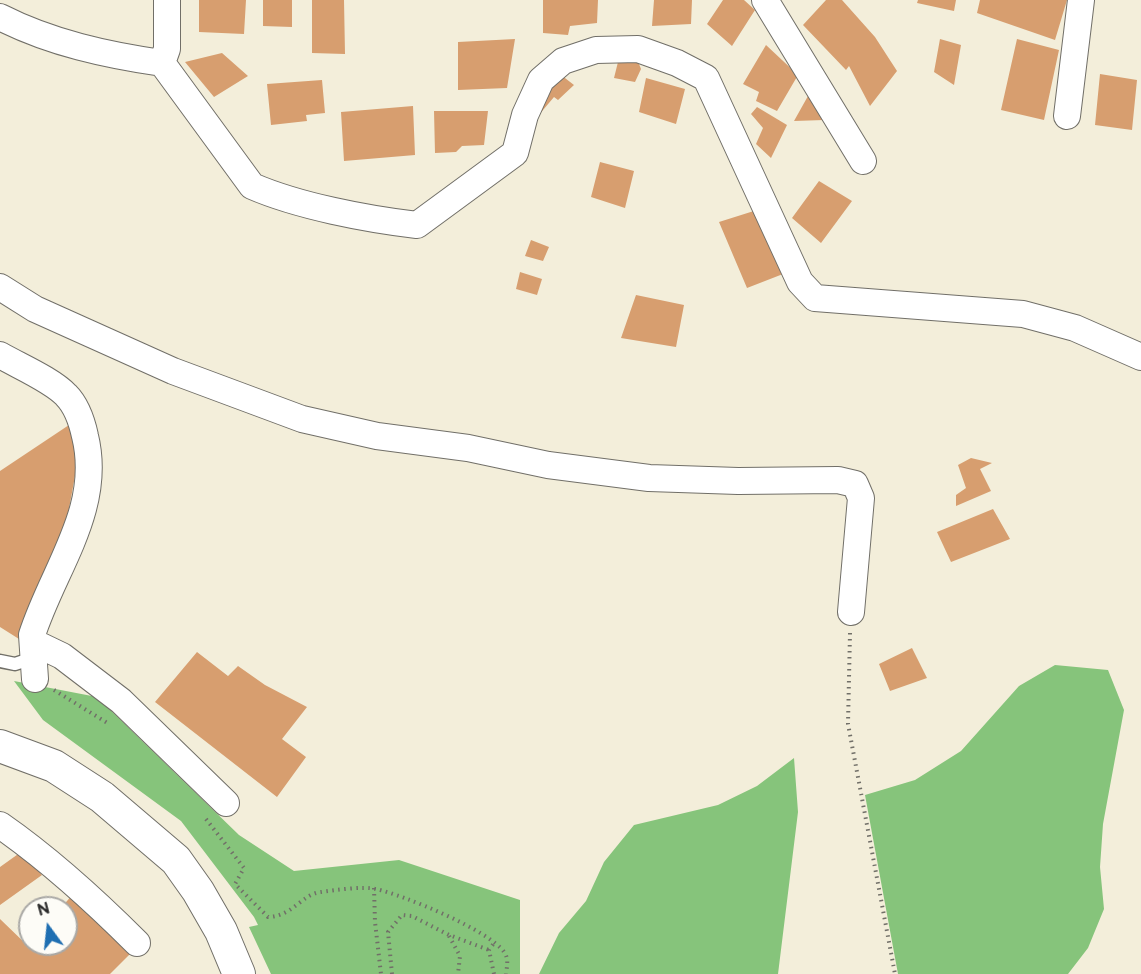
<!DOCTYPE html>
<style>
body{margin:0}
#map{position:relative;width:1141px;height:974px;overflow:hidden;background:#f3eeda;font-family:"Balsamiq Sans",sans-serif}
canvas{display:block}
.north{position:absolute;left:18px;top:896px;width:60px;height:60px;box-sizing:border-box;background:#fdfcf7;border:2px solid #a9a8a5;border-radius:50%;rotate:345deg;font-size:16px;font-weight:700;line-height:24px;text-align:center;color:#2b2b2b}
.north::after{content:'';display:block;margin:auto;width:21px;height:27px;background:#1f6fb2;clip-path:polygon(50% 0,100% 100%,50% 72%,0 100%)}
</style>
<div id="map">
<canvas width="1141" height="974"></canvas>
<div class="north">N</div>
</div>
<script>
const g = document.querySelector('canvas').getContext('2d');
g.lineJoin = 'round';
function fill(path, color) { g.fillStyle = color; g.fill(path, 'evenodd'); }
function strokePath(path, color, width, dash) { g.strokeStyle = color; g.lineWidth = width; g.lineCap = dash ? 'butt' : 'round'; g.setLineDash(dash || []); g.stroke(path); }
const green = new Path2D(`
 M1055,665L1108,670L1124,710L1103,824L1100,867L1104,909L1088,948L1068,974H898L865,795L915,780L961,751L1019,686Z
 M14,681L97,697L239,835L294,871L399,860L520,900V974H271L249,927L258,925L254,917L181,821L43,720Z
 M794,758L798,812L778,974H539L559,933L586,901L604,862L634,825L718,805L757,786Z`);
const building = new Path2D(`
 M199,0H246L244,34L199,32Z
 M263,0H292V27L263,26Z
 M312,0H344L345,54L312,53Z
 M543,0H598L597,23L570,26L568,35L543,33Z
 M654,0H692L691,24L652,26Z
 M723,0H744L755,10L732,46L707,24Z
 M826,0H842L875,37L897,71L870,106L849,66L846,70L803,25Z
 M918,0H956L954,11L917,3Z
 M980,0H1067L1055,40L977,13Z
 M515,39L507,88L458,90V42Z
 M940,39L961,45L954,85L934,72Z
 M1017,39L1059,50L1044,120L1001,110Z
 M766,45L798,75L777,111L756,101L759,92L743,84Z
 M222,53L248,76L214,97L185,62Z
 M619,58L637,59L641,69L635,82L614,78Z
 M1100,74L1137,80L1132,130L1095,125Z
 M561,75L574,85L558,100L554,97L538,116L551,84Z
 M646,78L685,89L676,124L639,112Z
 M322,80L325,113L306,115L307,121L271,125L267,84Z
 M808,96L824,120L794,121Z
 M413,106L415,155L344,161L341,112Z
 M757,107L787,125L771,158L756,144L763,128L751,114Z
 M434,111H488L484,145L462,146L456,152L435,153Z
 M600,162L634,171L625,208L591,197Z
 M819,181L852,201L821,243L792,218Z
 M757,210L783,274L747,288L719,222Z
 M531,240L549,247L543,261L525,256Z
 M520,272L542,279L537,295L516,289Z
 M636,295L684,305L676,347L621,338Z
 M72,423L77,465L62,547L19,639L0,627V471Z
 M971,458L992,463L980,469L991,491L956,506V495L966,488L958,465Z
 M993,509L1010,539L951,562L937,532Z
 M912,648L927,678L890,691L879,664Z
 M197,652L228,676L238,666L265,685L307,707L282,739L306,757L277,797L155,702Z
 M21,852L42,875L0,905V867Z
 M73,894L135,949L110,974H0V919L28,946L29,944H66V908H61Z`);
const path = new Path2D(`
 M850,633L848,724L895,974
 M54,690L109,724
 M206,819L244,868L235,884L268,917C293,916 302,894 321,892C335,890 363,886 376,889C403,895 489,930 504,952C509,959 507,966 506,974
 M374,888L375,922L381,974
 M449,936L460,956L458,974
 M392,974L388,932L402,915L412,916L449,935L489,950
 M494,974L489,950L494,943`);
const service = new Path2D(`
 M0,661L15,664L33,658`);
const minor = new Path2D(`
 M765,0L863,161
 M0,17C51,43 107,55 162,63L252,186C298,206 366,219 417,225L515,153L525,115L541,80L563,61L596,50L638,49L677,63L706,78L800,282L815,298L1023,314L1075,328L1141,357
 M162,63L167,49V0
 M1067,116L1081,0
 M0,287L35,309L173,371L302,419L377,436L468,448L548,465L649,478L738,481L838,480L855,484L861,498L851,612
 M0,355C19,366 52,380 66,395C77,406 82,422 85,436C103,509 53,569 32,635L37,644L62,656L121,701L226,803
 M32,635L35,679
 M0,825C49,859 95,901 137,943`);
const tertiary = new Path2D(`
 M0,746L54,766L102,797L176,860L198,891L221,931L239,974`);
fill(green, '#86c47b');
fill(building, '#d79e6f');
strokePath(service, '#716f68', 15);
strokePath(minor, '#716f68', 28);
strokePath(tertiary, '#716f68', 34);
strokePath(path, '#716f68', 4, [1.5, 4.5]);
strokePath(service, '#fff', 12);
strokePath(minor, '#fff', 26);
strokePath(tertiary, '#fff', 32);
</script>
